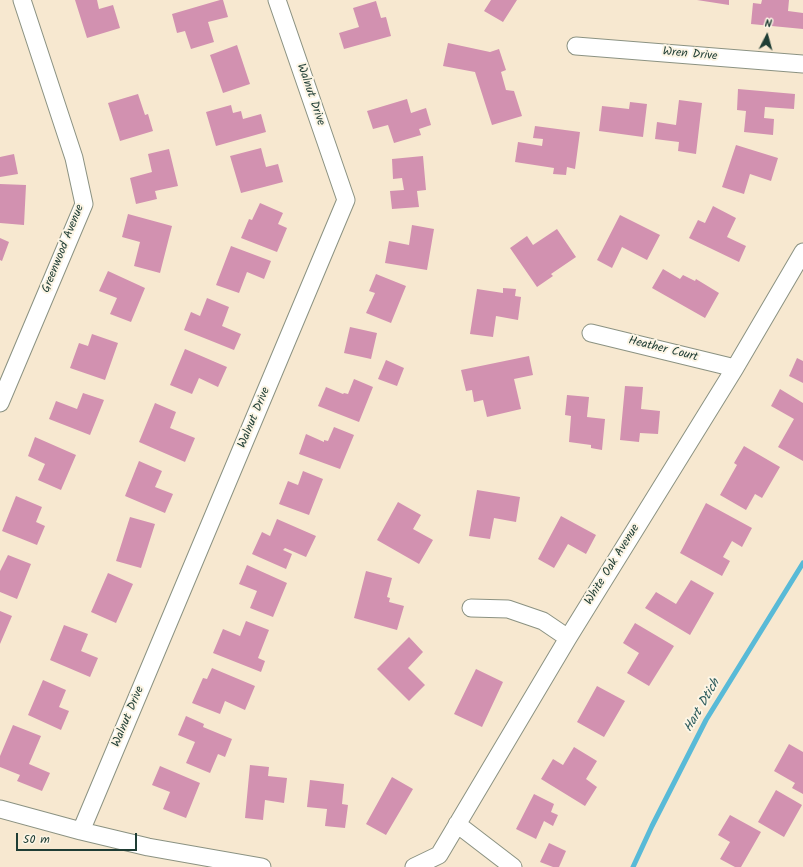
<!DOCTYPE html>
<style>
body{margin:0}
#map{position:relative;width:803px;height:867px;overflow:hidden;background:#f7e8d0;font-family:Kalam,sans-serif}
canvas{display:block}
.north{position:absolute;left:747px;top:16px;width:40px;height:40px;-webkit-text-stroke:3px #fcf5e5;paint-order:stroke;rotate:6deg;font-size:11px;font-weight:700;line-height:16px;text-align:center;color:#1f3d34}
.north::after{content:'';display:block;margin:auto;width:14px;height:18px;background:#1f3d34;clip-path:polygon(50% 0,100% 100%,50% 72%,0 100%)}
.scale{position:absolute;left:16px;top:833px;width:121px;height:18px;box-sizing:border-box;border:2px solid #1f3d34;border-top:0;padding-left:5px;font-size:12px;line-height:14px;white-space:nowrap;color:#1f3d34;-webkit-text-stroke:3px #fcf5e5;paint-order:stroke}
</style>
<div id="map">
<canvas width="803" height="867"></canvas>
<div class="north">N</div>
<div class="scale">50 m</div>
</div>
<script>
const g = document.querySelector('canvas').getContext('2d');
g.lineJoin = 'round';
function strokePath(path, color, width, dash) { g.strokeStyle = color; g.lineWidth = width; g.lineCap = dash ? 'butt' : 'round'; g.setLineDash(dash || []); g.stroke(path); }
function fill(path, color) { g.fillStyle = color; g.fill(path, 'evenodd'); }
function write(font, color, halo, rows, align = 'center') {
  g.font = font + ' Kalam,sans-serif'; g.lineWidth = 4; g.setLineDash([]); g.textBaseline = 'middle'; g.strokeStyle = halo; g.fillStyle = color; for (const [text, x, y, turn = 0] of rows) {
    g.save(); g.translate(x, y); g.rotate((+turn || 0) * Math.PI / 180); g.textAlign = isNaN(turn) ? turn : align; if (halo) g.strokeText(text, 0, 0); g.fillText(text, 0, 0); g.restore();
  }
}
const stream = new Path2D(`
 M633,867L652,826L706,720L803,563`);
const building = new Path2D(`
 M75,0H97L99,9L113,5L120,28L87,38Z
 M220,0H223L228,17L208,22L214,42L191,49L185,31L177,33L172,14Z
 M491,0H517L503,22L484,11Z
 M697,0H729V5Z
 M762,0H789L788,11L803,13V29L751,24L753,3L761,4Z
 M376,1L381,18L386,17L391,36L344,49L339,33L359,27L353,8Z
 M448,43L490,52L499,49L506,70L501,72L506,90L514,91L522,116L492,125L475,72L443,66Z
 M237,45L250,84L223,93L210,55Z
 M738,89L795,94L794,109L765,107L764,118L774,119L773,135L744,132L746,111L737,110Z
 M138,94L145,115L148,114L153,131L120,141L108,103Z
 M407,99L411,113L426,108L431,125L419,129L421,135L394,143L388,125L373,129L367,111Z
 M679,100L702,103L696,154L678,151L679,142L655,139L657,122L676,125Z
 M630,102L647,104L643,137L599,131L602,106L629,109Z
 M231,105L233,113L241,111L243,119L261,114L266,132L216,146L206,112Z
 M535,126L580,132L575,169L567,167L566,175L553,174L554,168L515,162L518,142L542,146L543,139L533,138Z
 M736,145L778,158L771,181L750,174L744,194L722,187Z
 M261,148L266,167L278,164L283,182L241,193L230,156Z
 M169,149L178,186L155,191L157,199L136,204L130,178L152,172L148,154Z
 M14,154L18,174L0,177V157Z
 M423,156L426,190L417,191L419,207L392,209L390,191L404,190L402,178L393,179L392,159Z
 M0,184L26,185L24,225L0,223Z
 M260,203L283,213L278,224L287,228L277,252L241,238L249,219L252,220Z
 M713,206L736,218L727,237L746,246L739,262L689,238L698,220L705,223Z
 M128,214L172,226L160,273L134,266L140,242L122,237Z
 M620,215L660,235L647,260L622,247L612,268L597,260Z
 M412,225L434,229L427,270L385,263L389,241L409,245Z
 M557,229L576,257L551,274L553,276L537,287L510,248L527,236L533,245Z
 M0,238L9,242L2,261L0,260Z
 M231,246L271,261L264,279L247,272L239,293L216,285Z
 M663,269L680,279L683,275L695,281L696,279L719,293L705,318L652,288Z
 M108,271L145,288L131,322L110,314L117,298L99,291Z
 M376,274L406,286L391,323L366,313L375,293L369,291Z
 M503,288L516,289L515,296L521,297L518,320L496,316L493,337L470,334L477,289L503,293Z
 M207,298L229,307L222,326L241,334L234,350L184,330L191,312L200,316Z
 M350,327L377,333L371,359L344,353Z
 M92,334L118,343L105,380L70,368L79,343L88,346Z
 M185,349L227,367L218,387L199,378L192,394L170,385Z
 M529,356L533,375L514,379L521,409L487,417L483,400L474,402L472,390L466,391L461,370Z
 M797,358L803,361V383L789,376Z
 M386,360L404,368L397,386L378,379Z
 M354,379L373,387L359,422L318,406L326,387L343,394L344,393L348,394Z
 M625,386L643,387L641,409L660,411L658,434L640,433L639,442L620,440Z
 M780,389L803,403V461L778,447L794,419L771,406Z
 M83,393L104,400L90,435L49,419L56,401L77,409Z
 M567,395L589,397L587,417L605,419L602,450L591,448V445L569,442L571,416L565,415Z
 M155,403L176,412L170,428L195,438L185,462L139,442Z
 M334,427L354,435L340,469L299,454L306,434L324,442V440L328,441Z
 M35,437L76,455L61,490L38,480L45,464L28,456Z
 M744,446L780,467L762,498L755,494L746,510L720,495L737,465L734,463Z
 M139,461L162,471L155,487L173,494L165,513L125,496Z
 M303,471L323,479L309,515L279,504L288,481L298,485Z
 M477,490L520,497L516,522L494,518L490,539L469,536Z
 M16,496L42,507L36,522L45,526L37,545L2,531Z
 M398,502L421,515L413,529L433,540L419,564L377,540Z
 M706,503L752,528L742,547L732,541L723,557L730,561L722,576L680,553Z
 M561,516L596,535L586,554L568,544L554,568L538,559Z
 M130,517L155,524L141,568L116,561Z
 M277,519L316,536L306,557L285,548L283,550L292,554L286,569L252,554L262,532L270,536Z
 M8,555L31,564L17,599L0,592V571Z
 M247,565L287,583L273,617L250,608L257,591L239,584Z
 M366,571L392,578L387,597L390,598L389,602L404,606L397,630L354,618Z
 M108,573L133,584L116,623L91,612Z
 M691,580L714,593L690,635L645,608L656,592L676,604Z
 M0,611L12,616L0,644Z
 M246,621L269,630L258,658L265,661L261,672L213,653L223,629L240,636Z
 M635,623L674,646L649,686L627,673L639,653L623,643Z
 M64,625L88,634L81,651L98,658L90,677L50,660Z
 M409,637L423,652L408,668L425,685L409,701L377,669Z
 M212,668L255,686L245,710L225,701L220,714L192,703L203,678L207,679Z
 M476,669L503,682L482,727L454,714Z
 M43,680L66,690L59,707L69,711L61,730L28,715Z
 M597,686L625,701L604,737L577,722Z
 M186,716L204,724L203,727L232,739L225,757L218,754L210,773L186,763L195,742L178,735Z
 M13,725L41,736L29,764L50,773L42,791L17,781L20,775L0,767V756Z
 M789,744L803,752V794L792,788L795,783L774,771Z
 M574,747L597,761L586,779L597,787L585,806L541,779L553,759L563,765Z
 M250,765L269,767L268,776L287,778L284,803L265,800L263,820L245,818Z
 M160,766L200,783L186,818L163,809L170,792L152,785Z
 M392,777L413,789L386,835L366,824Z
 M310,780L344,784L342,804L348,805L345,828L325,826L327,809L307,807Z
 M776,790L802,805L784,837L758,822Z
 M534,794L554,804L551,812L558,815L553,826L544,821L536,839L516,829Z
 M730,815L761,832L741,867H735L720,859L730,842L718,835Z
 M549,843L566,851L559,867H553L540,862Z`);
const minor = new Path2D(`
 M576,46L803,64
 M591,333L735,368
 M0,403L84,204L74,158L22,0
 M471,608L508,609L543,621L568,638
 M0,809L81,831L148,847L262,867
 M457,824L513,867
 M81,831L346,200L277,0
 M414,867L439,855L568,638L735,368L803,252`);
const streetNames = [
 ["Wren Drive",690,55,5],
 ["Walnut Drive",310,95,71],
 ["Greenwood Avenue",64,249,-68],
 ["Heather Court",663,350,14],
 ["Walnut Drive",255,418,-67],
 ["White Oak Avenue",613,565,-58],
 ["Walnut Drive",129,717,-67]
];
const waterNames = [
 ["Hart Dtich",703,706,-60]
];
strokePath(stream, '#58bad7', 5);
fill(building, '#d291b0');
strokePath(minor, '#8b9282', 19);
strokePath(minor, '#fff', 17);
write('12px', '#1f3d34', '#fcf5e5', streetNames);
write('italic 13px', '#2d5c5d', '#fcf5e5', waterNames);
</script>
